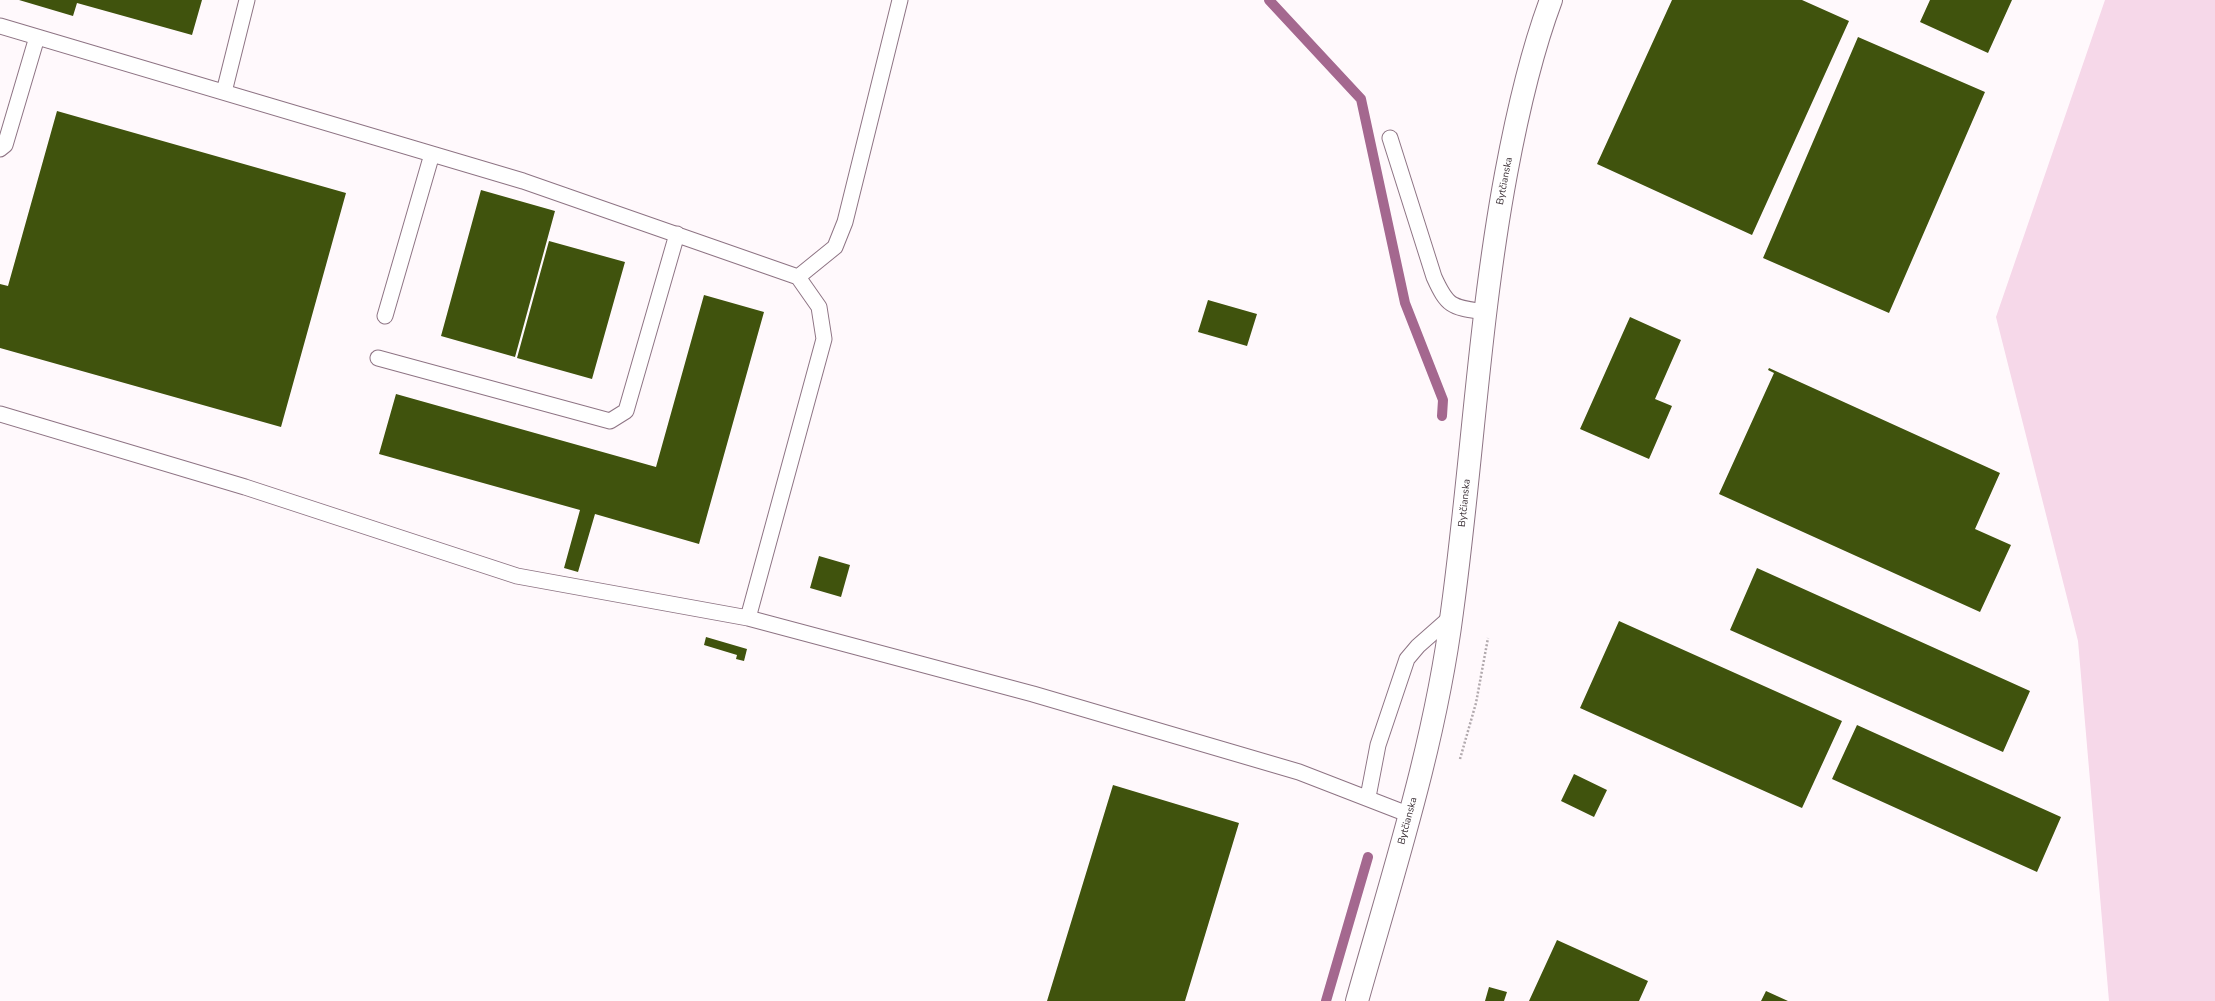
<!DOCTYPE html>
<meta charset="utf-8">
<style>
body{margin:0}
canvas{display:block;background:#fff9fc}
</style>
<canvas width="2215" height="1001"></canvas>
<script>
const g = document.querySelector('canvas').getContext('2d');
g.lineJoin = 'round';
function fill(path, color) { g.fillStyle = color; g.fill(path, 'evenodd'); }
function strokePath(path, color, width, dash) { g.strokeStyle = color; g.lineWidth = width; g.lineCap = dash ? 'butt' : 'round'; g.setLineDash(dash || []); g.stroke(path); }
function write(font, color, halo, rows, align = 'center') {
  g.font = font + ' "Nunito Sans",sans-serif'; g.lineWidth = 4; g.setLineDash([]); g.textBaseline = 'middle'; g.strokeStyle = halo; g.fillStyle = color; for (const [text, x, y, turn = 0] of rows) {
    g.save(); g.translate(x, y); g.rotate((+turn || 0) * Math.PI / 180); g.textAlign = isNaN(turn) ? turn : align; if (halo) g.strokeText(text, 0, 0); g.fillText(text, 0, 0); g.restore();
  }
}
const green = new Path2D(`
 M2105,0H2215V1001H2109L2078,641L1996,317Z`);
const stream = new Path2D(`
 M1269,0L1361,99L1405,303L1443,400L1442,416
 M1326,1001L1368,857`);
const building = new Path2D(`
 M19,0H202L192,35L77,3L73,16Z
 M1672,0H1802L1849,21L1752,235L1597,164Z
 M1930,0H2012L1988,53L1920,22Z
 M1858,37L1985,92L1889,313L1763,258Z
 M57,111L346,193L281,427L0,348V284L8,286Z
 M481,190L555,211L515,357L441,336Z
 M549,241L625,262L592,379L517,358Z
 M704,295L764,312L699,544L595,514L578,572L564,568L580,510L379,454L396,394L656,467Z
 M1208,300L1257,314L1247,346L1198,332Z
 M1630,317L1681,340L1655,399L1672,406L1649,459L1580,429Z
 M1769,368L2000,473L1975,529L2011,545L1980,612L1719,494L1774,373L1768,370Z
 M819,556L850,565L841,597L810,588Z
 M1757,568L2030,691L2003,752L1730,630Z
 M1619,621L1842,721L1802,808L1580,708Z
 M706,637L747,649L744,661L736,659L737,655L704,645Z
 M1857,725L2061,817L2037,872L1832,779Z
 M1574,774L1607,790L1594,817L1561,801Z
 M1113,785L1239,823L1185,1001H1047Z
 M1557,940L1648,981L1639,1001H1529Z
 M1489,987L1507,992L1504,1001H1485Z
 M1766,991L1788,1001H1761Z`);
const path = new Path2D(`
 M1460,759L1476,703L1488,638`);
const service = new Path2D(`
 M0,26L523,181L798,277L819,307L824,339L748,618
 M224,92L247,0
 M1390,138L1434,277C1448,308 1452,307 1485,312
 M0,149L5,145L37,37
 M798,277L835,247L845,222L900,0
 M385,316L432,154
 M378,358L610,421L626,411L677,234
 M0,414L245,487L517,576L748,618L1033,694L1299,772L1410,815
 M1368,797L1378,745L1407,659L1418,646L1452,616`);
const secondary = new Path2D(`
 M1357,1001C1393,873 1435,745 1452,612C1472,466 1479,319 1506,174C1517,115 1530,56 1551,0`);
const streetNames = [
 ["Bytčianska",1505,181,-79],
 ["Bytčianska",1465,503,-84],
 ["Bytčianska",1408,821,-75]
];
fill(green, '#f6d8e9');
strokePath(stream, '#a4688f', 10);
fill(building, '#40530d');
strokePath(service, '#8e7484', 17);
strokePath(secondary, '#8e7484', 24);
strokePath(path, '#b1a9ad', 2.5, [2, 2]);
strokePath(service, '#fff', 15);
strokePath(secondary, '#fff', 22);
write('10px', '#382d33', '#fff', streetNames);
</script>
